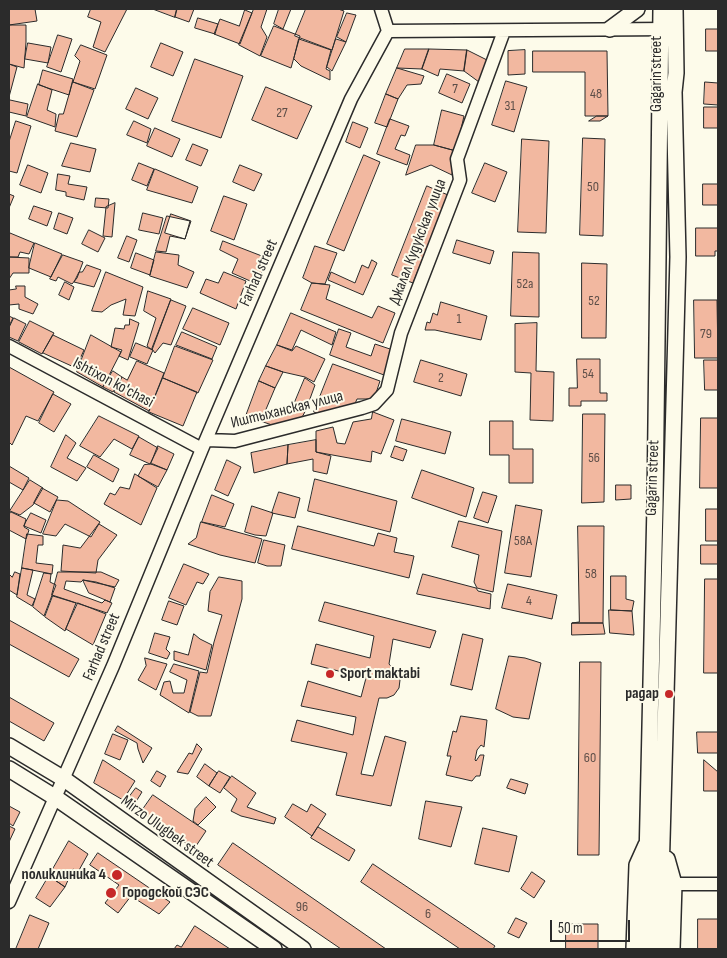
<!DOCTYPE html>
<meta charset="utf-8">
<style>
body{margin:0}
#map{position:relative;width:727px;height:958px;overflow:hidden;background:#fdfbea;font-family:"Sofia Sans Condensed",sans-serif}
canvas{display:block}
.frame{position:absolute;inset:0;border:10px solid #2b2b2b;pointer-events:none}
.scale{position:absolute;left:550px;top:920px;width:80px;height:22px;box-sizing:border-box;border:2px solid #2b2b2b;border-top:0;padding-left:6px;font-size:15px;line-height:18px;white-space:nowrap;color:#2b2b2b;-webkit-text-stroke:4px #fdfbea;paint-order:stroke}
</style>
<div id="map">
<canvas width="727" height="958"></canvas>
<div class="frame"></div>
<div class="scale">50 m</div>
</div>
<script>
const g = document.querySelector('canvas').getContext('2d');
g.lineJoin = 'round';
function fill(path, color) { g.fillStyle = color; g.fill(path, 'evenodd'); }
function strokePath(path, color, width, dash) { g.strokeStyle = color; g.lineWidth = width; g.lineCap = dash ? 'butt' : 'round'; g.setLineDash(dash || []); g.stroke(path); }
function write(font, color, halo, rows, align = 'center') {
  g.font = font + ' "Sofia Sans Condensed",sans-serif'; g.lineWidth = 4; g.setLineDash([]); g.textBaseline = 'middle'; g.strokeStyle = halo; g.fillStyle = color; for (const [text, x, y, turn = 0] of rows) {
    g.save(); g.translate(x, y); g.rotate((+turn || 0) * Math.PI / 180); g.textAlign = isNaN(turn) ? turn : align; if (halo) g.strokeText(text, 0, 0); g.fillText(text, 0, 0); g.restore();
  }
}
const building = new Path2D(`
 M9,9H35L37,21L9,25Z
 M91,9H127L105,52L93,47L101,22L88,17Z
 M153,9H177L175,17Z
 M177,9H194L189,22L175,17Z
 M254,9H267L261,27L267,37L260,56L239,45Z
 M279,9H291L283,29L274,24Z
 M306,9H338L344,11L332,50L295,36Z
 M245,10L252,13L240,44L214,34L220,19L239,26Z
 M347,13L356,15L346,42L337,37Z
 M198,18L218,24L215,34L195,28Z
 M9,25H26V42L24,68L9,64Z
 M274,26L300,36L291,68L261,56Z
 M706,29H718V51H706Z
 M58,35L72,39L61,72L47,67Z
 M299,39L331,50L326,69L330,71V80L301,66L294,59Z
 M336,39L346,42L332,71L327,67Z
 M28,43L51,47L48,63L25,59Z
 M161,43L183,52L173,76L151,67Z
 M81,45L107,55L95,89L73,82L80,61L75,56Z
 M405,49H429L422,69L397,68Z
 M429,49L467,50L464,71L440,69L438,76L422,69Z
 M467,50L487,60L479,82L464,71Z
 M525,50V74L508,75V51Z
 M533,51H607L608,116H585V72H533Z
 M195,59L243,76L221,138L172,121Z
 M9,64L17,67L9,97Z
 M397,68L424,76L421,84L407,85L398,99L386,94Z
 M43,70L73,79L69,95L39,85Z
 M447,74L470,84L462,103L439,93Z
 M506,81L527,87L514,132L492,125Z
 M73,82L94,90L77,137L55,131L59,114H63Z
 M705,82L718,83V105L704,104Z
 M38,84L52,90L47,110L56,114L55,127L27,117Z
 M266,87L312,106L297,139L252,120Z
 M136,88L158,98L148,119L126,109Z
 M386,94L398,99L387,127L375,123Z
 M10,100L28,104L26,116L9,112Z
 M704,107H718V128H704Z
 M442,110L464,116L456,151L434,145Z
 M597,116H608L600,121H589Z
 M390,119L409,126L405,136L401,135L395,149L410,155L407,165L377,154Z
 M16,121L31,126L17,173L9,171V142Z
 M134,121L151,129L147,143L127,135Z
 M353,122L368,128L360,148L346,142Z
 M155,128L180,139L172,157L147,146Z
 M583,138L605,139L603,236L580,235Z
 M522,139L549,141L546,233L518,232Z
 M71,143L96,149L90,172L62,166Z
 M193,144L208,150L201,166L186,160Z
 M416,145H434L456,151L452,175L431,165L406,175Z
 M364,155L380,162L344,251L327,244Z
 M139,163L154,169L147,186L132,180Z
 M485,163L507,172L495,202L472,193Z
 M28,165L48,173L41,193L20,185Z
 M240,165L262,174L254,191L233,182Z
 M155,169L198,187L192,203L147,190Z
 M58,174L70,176L68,184L87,187L84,200L66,196V192L56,190Z
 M703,184H718V205H703Z
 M427,186L448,195L413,283L392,275Z
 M9,194L14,196L9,208Z
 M224,196L247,204L234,240L211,231Z
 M96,198L109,199L108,208L95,207Z
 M115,203L112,237L103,236L106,207Z
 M34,206L52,212L47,226L29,219Z
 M59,213L73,218L67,234L54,229Z
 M143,213L163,218L159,234L139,230Z
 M171,214L191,221L185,239L165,233Z
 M167,216L190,221L185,239L170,236L166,252L156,251Z
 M696,228H718V251H715V256H696Z
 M89,230L105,238L98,252L82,244Z
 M10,233L34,243L29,254L20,252L18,257H9Z
 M127,236L137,240L129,262L118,258Z
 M457,240L494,251L490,264L453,253Z
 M223,241L267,258L257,284L232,273L238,259L220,250Z
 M35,243L62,254L51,277L29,268Z
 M315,246L337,253L325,284L312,283L303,278Z
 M156,252L179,255L178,265L194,272L187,288L150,276Z
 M513,252L539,253V317L511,316Z
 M136,253L154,260L150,275L131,268Z
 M63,255L83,262L77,278L72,284L58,277L56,281L50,279Z
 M9,257L29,258V273H13L9,279Z
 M372,260L377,263L363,295L328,280L331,272L355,283L362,265L368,268Z
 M582,263L607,264L606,338H582Z
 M87,265L101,270L94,287L74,282L79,272H82Z
 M106,272L143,287L135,316L123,315L126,299L111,305L102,312L92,311Z
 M224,272L246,281L236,309L200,293L206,279L218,283Z
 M65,282L74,287L69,300L59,295Z
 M312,283L330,285L326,299L372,318L378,306L395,313L383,343L301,310Z
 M16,286H25V297L38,304L33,314L19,309V304L9,305V290L16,289Z
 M148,291L171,299L152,350L147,346L156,318L144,311Z
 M171,300L186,306L171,345L163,343L155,353L152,349Z
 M694,300H717L718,358H695Z
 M441,302L487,316L481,340L435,330H425L427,322L430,323L433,313L437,315Z
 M193,308L229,323L220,345L183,329Z
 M291,313L336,332L332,345L301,330L292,350L277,345Z
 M9,316L13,318L9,326Z
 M14,318L26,324L18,341L9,337V328Z
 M130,319L139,323L128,360L119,356L122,350L111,347L115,328L124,329L125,325H129Z
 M30,321L54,333L42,354L19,342Z
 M537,323L536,371L554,372L553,421L530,420L531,373L515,372V324Z
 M339,329L351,333L346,347L371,356L375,344L393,350L384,375L330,355Z
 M182,332L217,347L212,359L176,345Z
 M53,335L84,350L76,368L43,353Z
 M91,335L121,352L103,387L77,372Z
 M136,343L153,350L147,364L130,357Z
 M277,345L292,351L296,346L325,359L314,382L305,377L283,372L266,366Z
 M175,346L213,360L198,393L163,378Z
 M577,359H600V393H607V401H581V406H569V388H577Z
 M421,360L467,374L461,396L414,382Z
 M704,360H718V390H705Z
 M137,361L164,373L149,411L114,392L122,377L127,380Z
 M333,364L380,381L374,399H357L354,406L348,410L339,407L334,415L322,416L314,412Z
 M266,366L283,372L275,388L259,381Z
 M9,367L54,392L38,421L26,416L12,445L9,442Z
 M113,371L122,377L113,392L103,387Z
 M163,378L197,392L183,426L149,412Z
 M305,378L315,385L307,407L295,402Z
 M259,381L275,388L264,414L279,415L291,412L295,403L307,408L300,421L272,425L246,416Z
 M53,394L71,404L54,432L39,423Z
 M373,412L394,420L381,454L372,451L371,462L316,452V431L333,427L337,443L345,444L353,422L371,419Z
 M583,414H605L604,502L582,503Z
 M99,416L139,436L132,449L114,439L100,457L80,446Z
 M701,418H718V488H700Z
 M402,419L451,432L445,454L396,441Z
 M490,421H513V449H533V483H509V455H490Z
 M66,435L76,443L67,458L86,468L77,481L51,467Z
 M139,437L158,448L150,464L130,455Z
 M316,440V452L331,456L327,474L313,471V459L287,464L288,445Z
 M288,445L287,464L254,473L251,453Z
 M158,446L174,454L167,470L151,464Z
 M395,446L407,450L403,461L391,457Z
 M94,455L119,469L113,482L87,467Z
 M227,460L241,467L228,496L215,490Z
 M153,464L167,470L158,487L138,476L144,465Z
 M9,466L29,478L23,490L9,482Z
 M422,470L474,488L466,517L412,498Z
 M135,474L157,488L141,525L104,504L110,493L115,495L120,487L129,489Z
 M315,479L397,501L390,532L308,511Z
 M30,480L43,488L33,505L20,515L10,511Z
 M616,485H631V499L616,500Z
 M42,488L58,497L50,512L34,503Z
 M279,492L300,498L295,518L272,513Z
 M483,492L497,496L488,523L474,518Z
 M212,495L234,504L225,527L202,522Z
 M57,500L68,501L100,522L91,537L65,524L56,536L43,534Z
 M516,505L542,510L531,577L505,573Z
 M252,506L273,513L266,536L255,535L245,532Z
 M706,509H718V541H706Z
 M11,512L26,519L24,527L29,530L26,539L9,530V515Z
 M31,513L46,520L41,533L24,526Z
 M459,521L502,531L493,592L477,588L474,582L479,555L452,547Z
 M201,522L262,539L255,563L220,555L188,544L196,538Z
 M99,524L117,535L98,560L96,573L61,571L63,545L80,548Z
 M298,526L374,546L378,533L397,538L394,552L414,556L409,578L292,549Z
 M578,526H604L603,623H572L579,622Z
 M27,534L43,536V545H38L36,563L53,565L52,574L22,568Z
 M264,540L285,545L281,566H267L258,563Z
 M701,545H718V564H701Z
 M184,564L209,574L203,584L197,582L186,605L169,598Z
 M22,568L33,570L27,595L35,599L32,606L17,597Z
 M15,572L20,574L17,595L9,590V574L12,577Z
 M58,572H101L119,580L115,587L83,580L81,582L66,581L64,589L102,603L105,600L112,603L107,613L52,595Z
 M44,573L51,574L50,582L56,585L44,616L33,607Z
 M423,574L476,588L478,591L491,594L490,609L417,594Z
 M611,576H626V599L634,601L632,611L611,610Z
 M219,577L242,581V599L211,716H198L190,712L200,672L207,673L214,642L222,615L208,611L210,592Z
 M705,579H718V673H704Z
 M83,580L96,582L115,588L110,602L89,593Z
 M508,584L557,595L552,619L502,608Z
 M53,596L76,603L65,631L45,617Z
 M169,601L184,606L177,625L162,620Z
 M325,602L436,631L430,648L393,639L389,664L397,673L400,680L399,688L394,695L387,698H379L361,774L373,776L385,736L406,742L391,806L336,795L347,753L291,741L297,720L353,735L356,717L301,706L308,681L361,697L366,678L311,664L316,644L370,658L374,636L319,621Z
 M78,603L106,614L93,645L66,629Z
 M609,610L632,611L634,635L610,633Z
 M9,620L79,659L69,677L9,644Z
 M572,623H603L605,634L572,635Z
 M155,633L170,637L166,649L170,653L167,659L149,653Z
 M194,634L200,639L212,645L206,670L174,660V651L188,655Z
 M463,634L483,639L472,690L451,685Z
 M509,656L525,658L541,663L529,719L513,717L496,709Z
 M145,658L167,664L156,690L138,680L146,666Z
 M580,662H601L599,855H578Z
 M174,664L199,671L189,713L160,695L164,682L170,681L173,693H184L187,680L170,672Z
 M9,697L54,723L44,741L9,721Z
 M461,716L487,720L484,747L481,745L477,750L475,760L476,761L480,755H484L480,776H476L472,781L446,775L451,756H447L453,731L456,732Z
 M118,726L152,748L143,763L138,749L137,743L115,731Z
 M697,732H718V753H698Z
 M113,734L128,740L120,760L105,754Z
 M197,744L202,749L188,774L177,772L189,753L192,754Z
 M103,760L135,781L123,800L94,783Z
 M704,760L718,772V791H704Z
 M205,764L217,773L209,786L197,777Z
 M157,771L166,776L160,787L151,781Z
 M219,771L230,777L220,793L209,786Z
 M232,776L256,793L247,807L276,818L274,824L241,816L231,811L237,799L224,788Z
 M511,779L528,784L525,794L507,788Z
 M136,788L142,792L132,808L124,804Z
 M153,795L206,831L194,849L141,812Z
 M206,797L216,807L198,825L193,821L195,809Z
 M426,801L462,807L451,847L419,839Z
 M293,804L307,812L311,804L326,814L312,836L285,817Z
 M9,806L20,812L13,826L9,823Z
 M9,826L15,829L9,842Z
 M318,827L355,850L349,861L311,838Z
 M483,828L517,836L509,872L475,864Z
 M69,841L88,854L78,872L73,869L65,887L49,876Z
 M233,843L386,949H341L218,865Z
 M98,853L170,902L159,914L131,896L118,913L105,903L119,885L90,865Z
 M373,864L495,946L493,949H460L361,882Z
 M532,872L545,881L534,898L521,889Z
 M49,876L65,887L50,907L36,898Z
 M30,915L49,923L38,949H16Z
 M516,918L527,923L519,938L508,933Z
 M698,919H718V949H698Z
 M566,924H598V949H566Z
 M195,926L230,949H174L177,945L181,947Z`);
const minor = new Path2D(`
 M381,9L388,31
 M9,346L202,449
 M207,440L235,441L362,408L374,404L387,390L401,333L460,180L457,159L504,31
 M674,884H718
 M9,902L113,666L202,449L351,99L388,31L670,29`);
const major = new Path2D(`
 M610,29L637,9
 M9,746L64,779L303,949
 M9,769L56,798L274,949
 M667,859L674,884L672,949
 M634,949L637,865L646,845
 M645,949L655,505L661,9
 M659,949L678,257L674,92L676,73L675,9`);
const markers = [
 [330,674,5,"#c62828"],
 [669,694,5,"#c62828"],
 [117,875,6,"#c62828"],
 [111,893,6,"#c62828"]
];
const numberNames = [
 ["7",455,89],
 ["48",596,94],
 ["31",510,106],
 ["27",282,113],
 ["50",593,187],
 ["52a",525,284],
 ["52",594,301],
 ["1",459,319],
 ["79",706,334],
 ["54",588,374],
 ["2",441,378],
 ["56",594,458],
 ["58А",523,541],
 ["58",591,574],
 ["4",529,601],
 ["60",590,758],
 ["96",302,907],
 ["6",428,914]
];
const streetNames = [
 ["Gagarin street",657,74,-90],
 ["Джалал Кудукская улица",418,242,-69],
 ["Farhad street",259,273,-66],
 ["Ishtixon ko'chasi",113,383,28],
 ["Иштыханская улица",287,410,-14],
 ["Gagarin street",653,478,-88],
 ["Farhad street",102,647,-67],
 ["Mirzo Ulugbek street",167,832,36]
];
const poiNames = [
 ["Sport maktabi",340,674],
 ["радар",659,694,"right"],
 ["поликлиника 4",106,875,"right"],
 ["Городской СЭС",122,893]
];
fill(building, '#f2b8a0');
strokePath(building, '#2b2b2b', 1);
strokePath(minor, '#2b2b2b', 15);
strokePath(major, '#2b2b2b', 18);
strokePath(minor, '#fdfbea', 12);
strokePath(major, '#fdfbea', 15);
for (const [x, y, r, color] of markers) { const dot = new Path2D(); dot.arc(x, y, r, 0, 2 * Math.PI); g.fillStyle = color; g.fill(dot); strokePath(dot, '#fdfbea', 2); }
write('14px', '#5d4e48', null, numberNames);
write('16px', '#2b2b2b', '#fdfbea', streetNames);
write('bold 16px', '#2b2b2b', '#fdfbea', poiNames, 'left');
</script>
